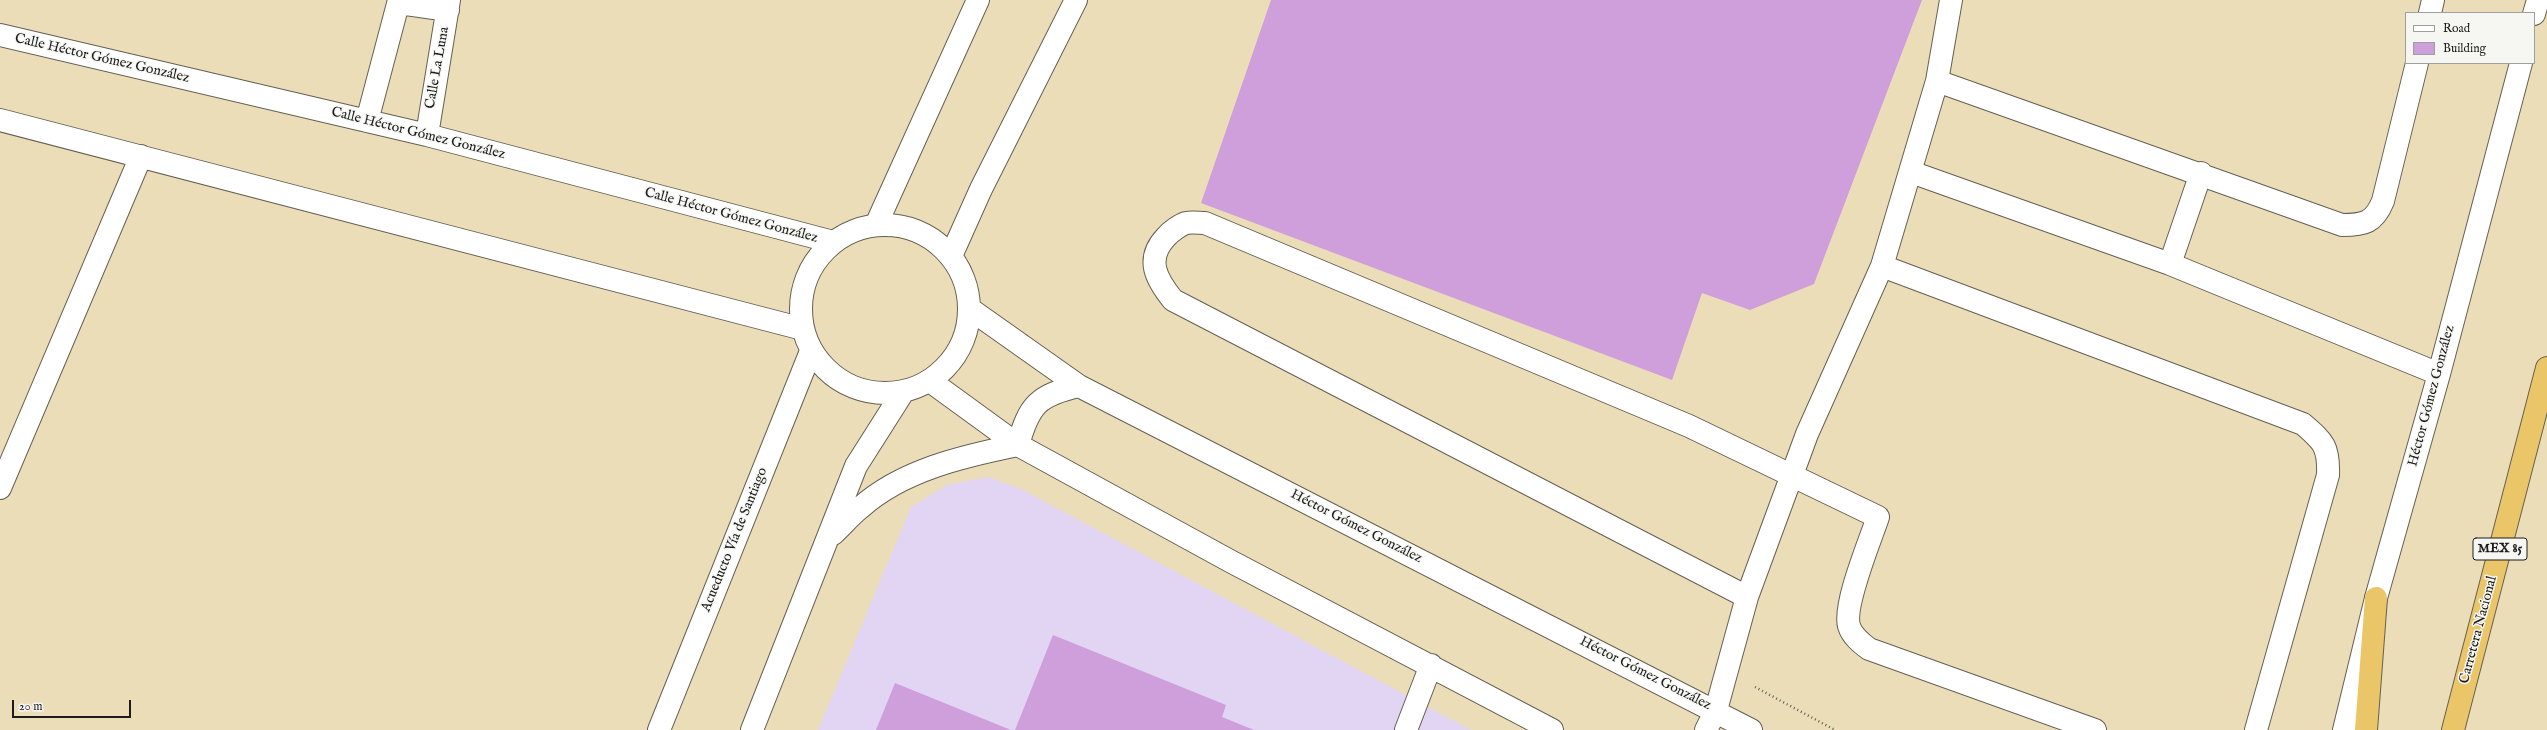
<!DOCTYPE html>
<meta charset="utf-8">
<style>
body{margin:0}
#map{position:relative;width:2547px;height:730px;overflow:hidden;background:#ecddb9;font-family:"IM FELL English",serif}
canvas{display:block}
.legend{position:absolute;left:2405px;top:12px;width:130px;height:52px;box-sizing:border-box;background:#f6f6f2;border:1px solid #9f9f9c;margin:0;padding:5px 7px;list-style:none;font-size:12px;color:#1c1c1c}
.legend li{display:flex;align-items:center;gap:8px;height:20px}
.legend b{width:20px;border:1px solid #9f9f9c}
.scale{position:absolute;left:12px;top:700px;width:119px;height:18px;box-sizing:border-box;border:2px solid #1c1c1c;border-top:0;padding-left:5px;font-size:12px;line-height:14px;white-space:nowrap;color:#1c1c1c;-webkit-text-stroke:3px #f6f6f2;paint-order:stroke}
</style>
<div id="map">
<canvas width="2547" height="730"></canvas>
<ul class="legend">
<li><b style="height:5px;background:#fff"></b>Road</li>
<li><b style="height:11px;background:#cf9fdb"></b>Building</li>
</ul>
<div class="scale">20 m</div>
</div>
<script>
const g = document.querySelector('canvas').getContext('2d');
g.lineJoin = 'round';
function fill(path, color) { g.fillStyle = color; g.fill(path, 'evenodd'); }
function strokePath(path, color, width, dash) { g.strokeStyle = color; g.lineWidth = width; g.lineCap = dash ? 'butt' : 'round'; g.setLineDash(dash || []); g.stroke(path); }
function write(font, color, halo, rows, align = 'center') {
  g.font = font + ' "IM FELL English",serif'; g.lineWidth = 3; g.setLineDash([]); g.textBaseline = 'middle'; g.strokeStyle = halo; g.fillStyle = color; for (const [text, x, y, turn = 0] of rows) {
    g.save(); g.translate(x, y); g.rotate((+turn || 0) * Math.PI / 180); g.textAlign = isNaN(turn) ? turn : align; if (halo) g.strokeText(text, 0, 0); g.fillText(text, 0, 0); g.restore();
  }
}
const built = new Path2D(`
 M988,477L1021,489L1471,730H818L911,507L947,485Z`);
const building = new Path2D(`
 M1271,0H1922L1814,284L1750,310L1702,293L1672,380L1201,203Z
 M1053,635L1226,705L1222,717L1254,730H1015Z
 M895,683L1011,730H876Z`);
const path = new Path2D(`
 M1755,687L1835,730`);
const minor = new Path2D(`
 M399,3L448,10
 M2430,13L2433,0
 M2534,14L2538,0
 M0,35L427,135L833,242
 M1937,81L2342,225C2364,225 2374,223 2383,201L2417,63
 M0,120L803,329
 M367,121L399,0
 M427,135L449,0
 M1911,172L2170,264L2439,374
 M876,225L978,0
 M801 309a84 84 0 1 1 168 0a84 84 0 1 1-168 0Z
 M951,256L981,189L1076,0
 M2170,264L2201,173
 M1882,266L2303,424C2324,442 2329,447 2328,475L2256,730
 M970,309L1079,386L1751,730
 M930,381L1018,445L1230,561L1552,730
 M0,488L141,156
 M833,534C842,526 850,516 860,508C902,470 964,456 1018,445C1029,405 1038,395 1079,386
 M1747,597L1173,300C1156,279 1145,259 1166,237C1170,232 1180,225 1186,223C1192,222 1200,223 1205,223L1689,426L1878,517C1870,541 1843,605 1849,626C1852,636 1861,643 1869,649L2095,730
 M659,730L811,351
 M752,730L856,466L903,392
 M1406,730L1431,665
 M1706,730L1716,710L1747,597L1807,434L1882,266L1937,81L1951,0
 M2344,730L2376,598L2439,374L2521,63`);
const highway = new Path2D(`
 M2366,730L2376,598
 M2453,730L2547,368`);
const shields = [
 [2500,549,54]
];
const shieldNames = [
 ["MEX 85",2500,549]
];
const streetNames = [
 ["Calle Héctor Gómez González",102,59,13],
 ["Calle La Luna",438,68,-80],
 ["Calle Héctor Gómez González",418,134,14],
 ["Calle Héctor Gómez González",731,216,15],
 ["Héctor Gómez González",2432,396,-75],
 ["Héctor Gómez González",1356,527,27],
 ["Acueducto Vía de Santiago",735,540,-68],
 ["Carretera Nacional",2479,630,-75],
 ["Héctor Gómez González",1645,674,27]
];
fill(built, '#e2d4f3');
fill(building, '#cf9fdb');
strokePath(minor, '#656053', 24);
strokePath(highway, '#656053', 24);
strokePath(path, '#656053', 2.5, [1, 3]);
strokePath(minor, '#fff', 22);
strokePath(highway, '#ebc669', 22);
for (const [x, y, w] of shields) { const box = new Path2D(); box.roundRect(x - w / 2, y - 11, w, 22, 3); g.fillStyle = '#f6f6f2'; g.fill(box); strokePath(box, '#1c1c1c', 1); }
write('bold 13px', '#1c1c1c', null, shieldNames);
write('14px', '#1c1c1c', '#f6f6f2', streetNames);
</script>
